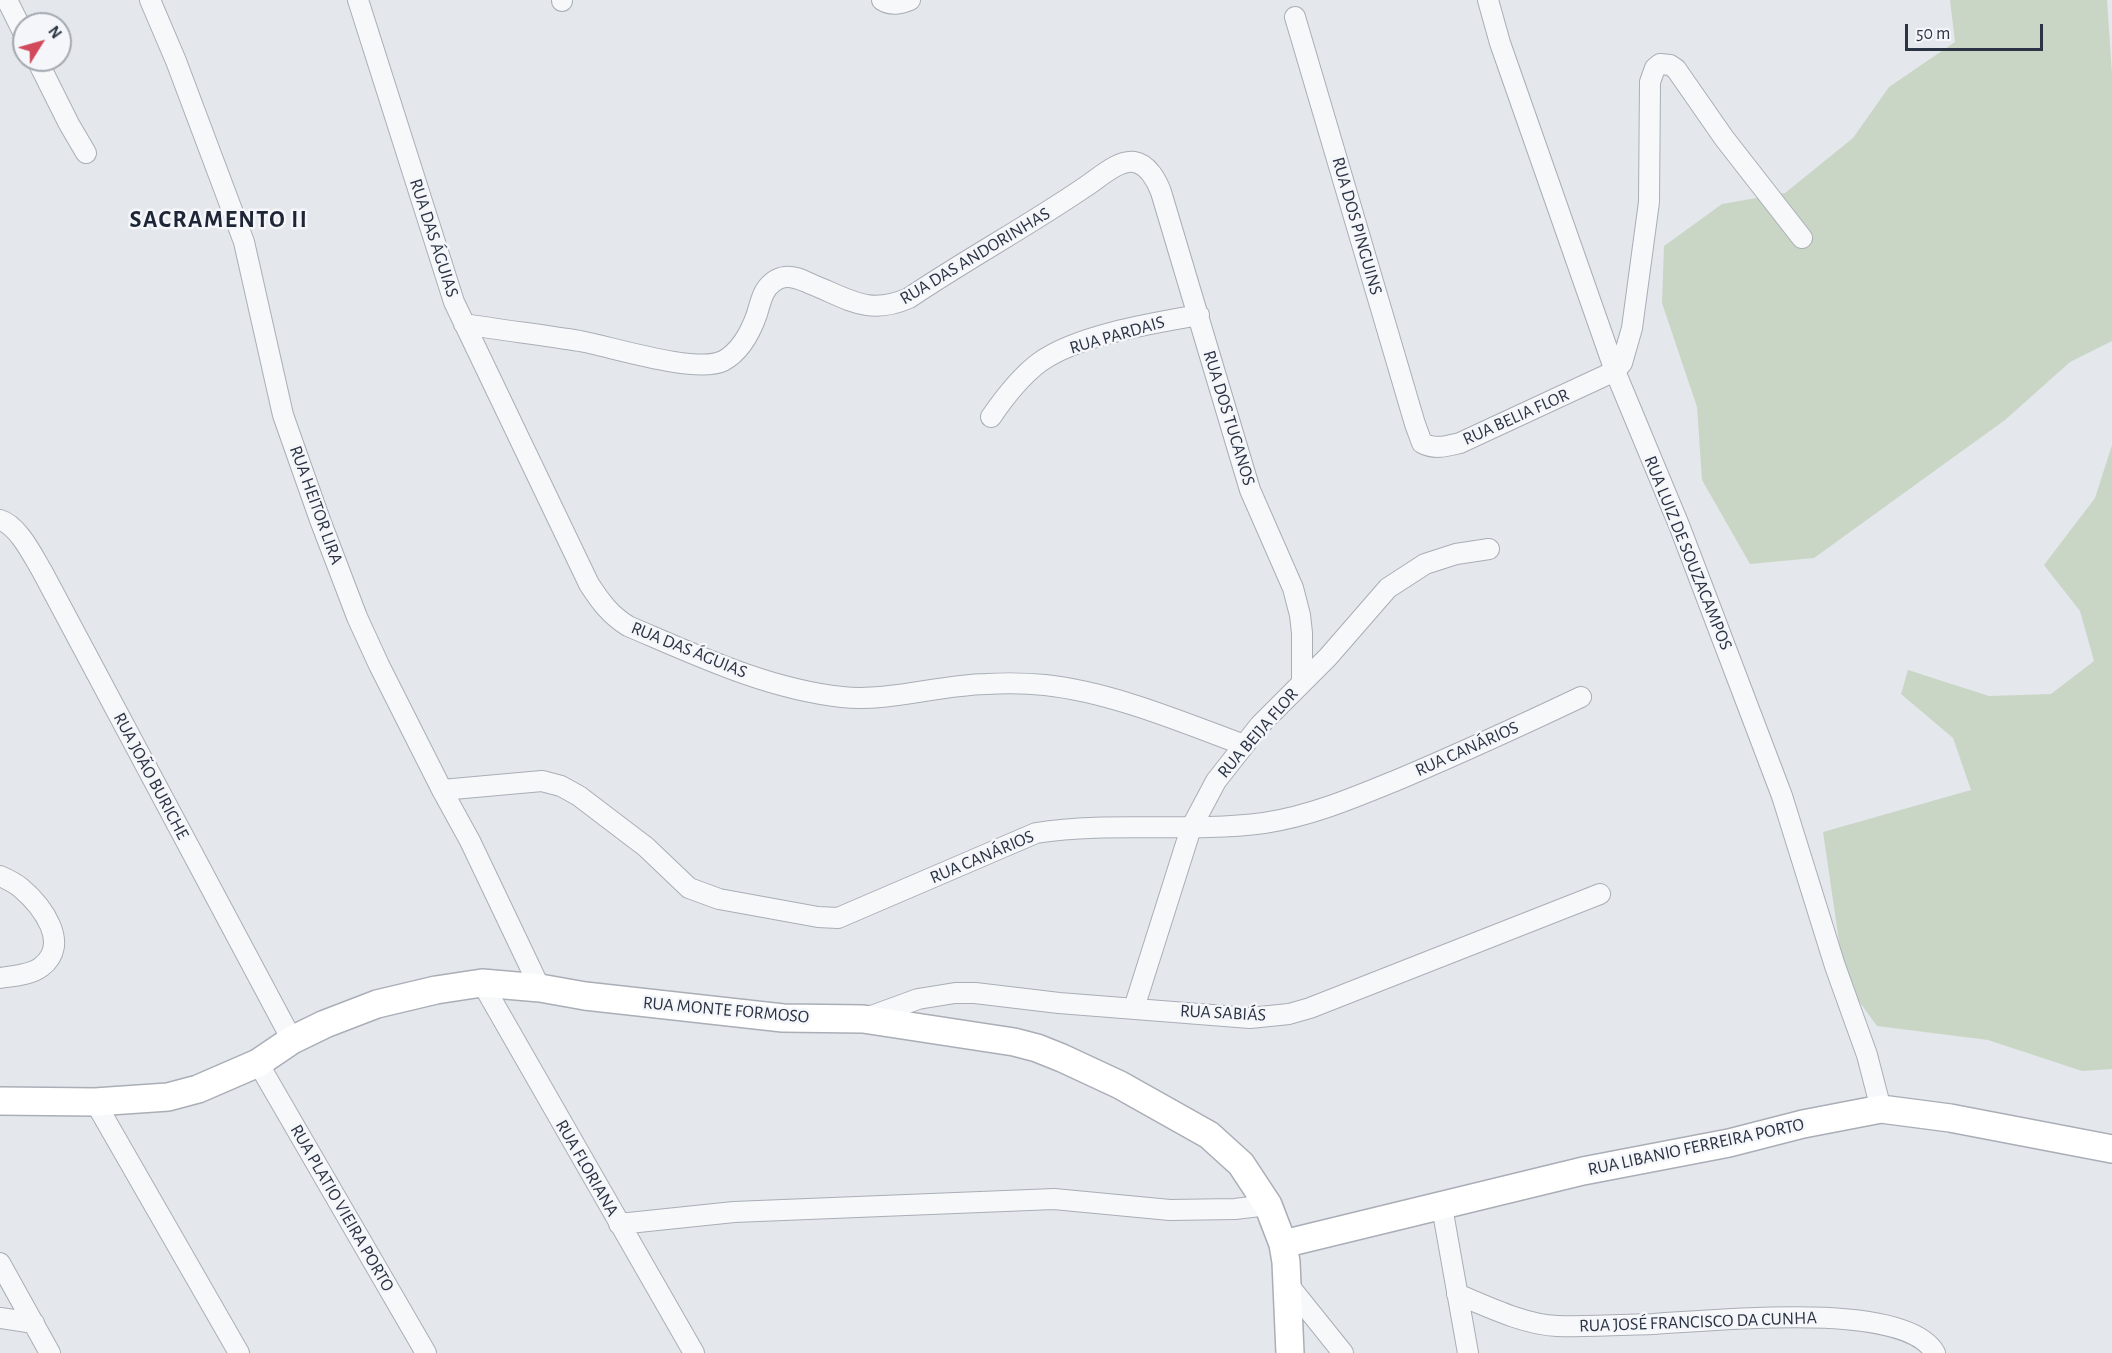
<!DOCTYPE html>
<meta charset="utf-8">
<style>
body{margin:0}
#map{position:relative;width:2112px;height:1353px;overflow:hidden;background:#e4e7ec;font-family:"Alegreya Sans",sans-serif}
canvas{display:block}
.north{position:absolute;left:12px;top:12px;width:60px;height:60px;box-sizing:border-box;background:#f4f6f9;border:2px solid #a4a8b1;border-radius:50%;rotate:53deg;font-size:16px;font-weight:700;line-height:24px;text-align:center;color:#2b3445}
.north::after{content:'';display:block;margin:auto;width:21px;height:27px;background:#d1495b;clip-path:polygon(50% 0,100% 100%,50% 72%,0 100%)}
.scale{position:absolute;left:1905px;top:24px;width:138px;height:27px;box-sizing:border-box;border:3px solid #2b3445;border-top:0;padding-left:8px;font-size:18px;line-height:21px;white-space:nowrap;color:#2b3445;-webkit-text-stroke:4px #f4f6f9;paint-order:stroke}
</style>
<div id="map">
<canvas width="2112" height="1353"></canvas>
<div class="north">N</div>
<div class="scale">50 m</div>
</div>
<script>
const g = document.querySelector('canvas').getContext('2d');
g.lineJoin = 'round';
function fill(path, color) { g.fillStyle = color; g.fill(path, 'evenodd'); }
function strokePath(path, color, width, dash) { g.strokeStyle = color; g.lineWidth = width; g.lineCap = dash ? 'butt' : 'round'; g.setLineDash(dash || []); g.stroke(path); }
function write(font, color, halo, rows, align = 'center') {
  g.font = font + ' "Alegreya Sans",sans-serif'; g.lineWidth = 5; g.setLineDash([]); g.textBaseline = 'middle'; g.strokeStyle = halo; g.fillStyle = color; for (const [text, x, y, turn = 0] of rows) {
    g.save(); g.translate(x, y); g.rotate((+turn || 0) * Math.PI / 180); g.textAlign = isNaN(turn) ? turn : align; if (halo) g.strokeText(text, 0, 0); g.fillText(text, 0, 0); g.restore();
  }
}
const green = new Path2D(`
 M1950,0H2107L2112,73V341L2070,362L2005,420L1814,558L1750,564L1702,480L1697,407L1662,303L1664,246L1722,204L1785,193L1853,138L1889,87L1955,42Z
 M2112,445V1069L2082,1071L1988,1040L1877,1026L1845,982L1823,832L1971,790L1953,738L1901,694L1908,670L1989,696L2051,694L2094,661L2080,611L2044,565L2095,498Z`);
const street = new Path2D(`
 M7,0L24,34
 M150,0L176,61L244,242L283,415L320,520L357,617L379,665L442,790L470,841L540,988
 M358,0L454,302L589,584C600,601 610,615 628,626C696,655 767,689 842,697C890,702 938,685 986,684C1006,683 1025,683 1045,685C1111,692 1182,722 1244,745
 M562,0V1
 M882,0C891,6 900,4 910,0
 M1488,0L1500,43L1615,371L1679,525L1782,796L1835,966L1867,1055L1881,1109
 M1295,17L1415,424L1422,443C1435,450 1447,446 1460,443L1615,371L1622,363L1632,328L1649,202L1650,82L1655,68L1660,64L1670,65L1676,69L1724,138L1802,238
 M37,60L69,124L86,153
 M464,324C502,330 542,335 580,341C612,347 696,374 723,361C740,352 751,331 757,314C759,307 761,299 764,293C768,285 776,278 785,277C795,276 802,280 811,284C849,299 868,316 909,298C967,259 1028,226 1085,187C1098,179 1117,160 1134,162C1148,164 1157,181 1161,192L1250,490L1293,588L1300,615L1302,633V682
 M991,417C1004,398 1021,376 1040,362C1078,335 1153,323 1199,315
 M0,520C18,525 33,556 42,571L292,1040
 M442,790L542,781L561,786L579,796L646,847L689,888L719,899L818,917L838,918L1036,833C1111,821 1188,833 1264,823C1312,816 1358,796 1402,778C1463,752 1522,725 1581,697
 M0,876C7,879 15,883 21,888C41,905 72,944 41,967C31,975 12,976 0,978
 M482,983L694,1353
 M1134,1008L1191,828L1216,781L1260,725L1328,657L1388,588L1425,564L1456,554L1489,549
 M866,1018L918,999L955,993H975L1059,1003L1250,1018L1289,1014L1310,1008L1600,894
 M258,1063L426,1353
 M95,1102L239,1353
 M1442,1207L1468,1353
 M619,1224L734,1212L1054,1199L1170,1210L1235,1209L1268,1205
 M0,1263L50,1353
 M1286,1282L1343,1353
 M1457,1294C1486,1306 1525,1325 1557,1326C1588,1327 1621,1325 1653,1324C1708,1321 1905,1299 1935,1353
 M0,1318L34,1323`);
const secondary = new Path2D(`
 M0,1101L95,1102L168,1097L198,1089L258,1063L292,1040L325,1024L377,1004L436,990L482,983L540,988L585,996L783,1018L863,1019L1014,1042L1037,1048L1062,1058L1120,1085L1209,1135L1241,1164L1268,1205L1283,1244L1286,1262L1290,1353
 M1283,1244L1583,1171L1729,1143L1803,1124L1881,1109L1950,1118L2112,1149`);
const streetNames = [
 ["RUA DOS PINGUINS",1357,226,74],
 ["RUA DAS ÁGUIAS",434,238,72],
 ["RUA DAS ANDORINHAS",975,256,-31],
 ["RUA PARDAIS",1117,335,-16],
 ["RUA BELIA FLOR",1516,417,-24],
 ["RUA DOS TUCANOS",1229,418,73],
 ["RUA HEITOR LIRA",316,505,70],
 ["RUA LUIZ DE SOUZACAMPOS",1688,553,68],
 ["RUA DAS ÁGUIAS",689,650,22],
 ["RUA BEIJA FLOR",1258,733,-49],
 ["RUA CANÁRIOS",1467,749,-24],
 ["RUA JOÃO BURICHE",151,776,62],
 ["RUA CANÁRIOS",982,857,-23],
 ["RUA MONTE FORMOSO",726,1010,5],
 ["RUA SABIÁS",1223,1013,3],
 ["RUA LIBANIO FERREIRA PORTO",1696,1147,-12],
 ["RUA FLORIANA",587,1168,60],
 ["RUA PLATIO VIEIRA PORTO",342,1208,60],
 ["RUA JOSÉ FRANCISCO DA CUNHA",1698,1322,-2]
];
const districtNames = [
 ["SACRAMENTO II",219,220]
];
fill(green, '#c9d6c5');
strokePath(street, '#a9aeb7', 22);
strokePath(secondary, '#a9aeb7', 30);
strokePath(street, '#f7f8fa', 20);
strokePath(secondary, '#fff', 27);
write('18px', '#2b3445', '#f4f6f9', streetNames);
g.letterSpacing = '1.5px';
write('bold 24px', '#1d2536', '#f4f6f9', districtNames);
g.letterSpacing = '0px';
</script>
